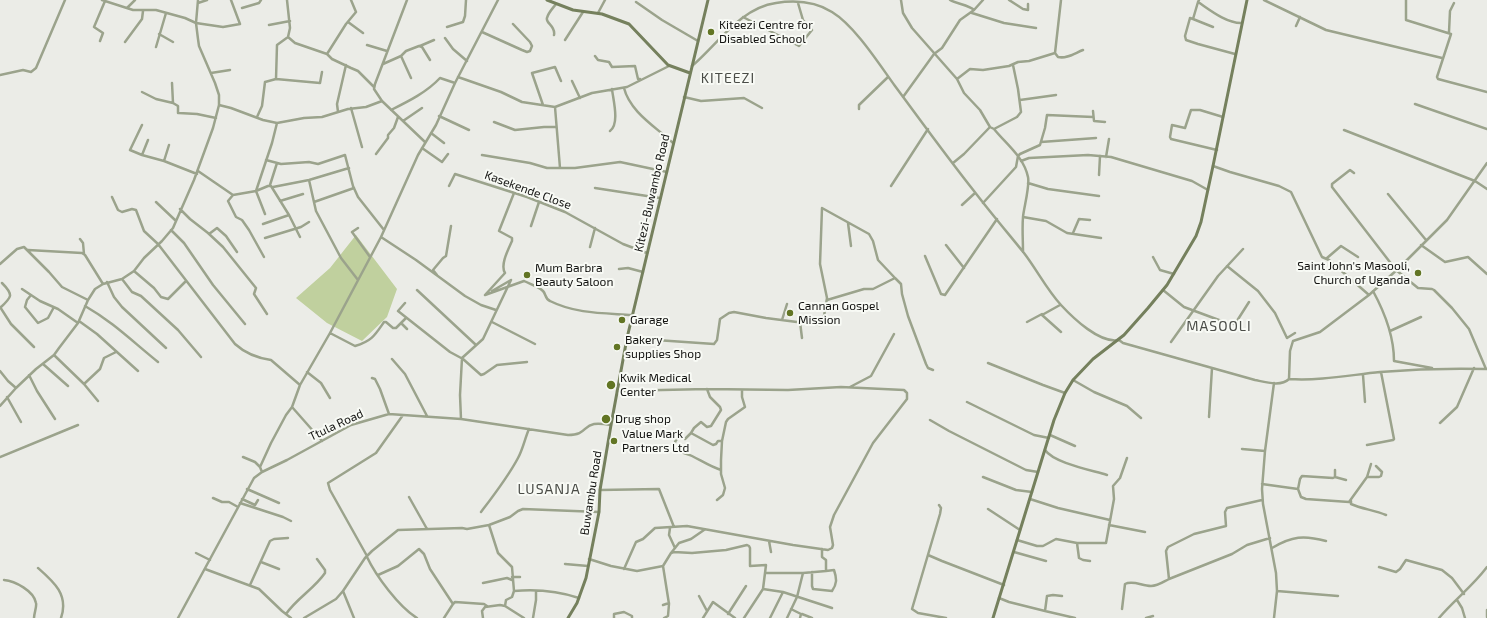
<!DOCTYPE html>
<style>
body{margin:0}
canvas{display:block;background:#ebece7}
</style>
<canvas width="1487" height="618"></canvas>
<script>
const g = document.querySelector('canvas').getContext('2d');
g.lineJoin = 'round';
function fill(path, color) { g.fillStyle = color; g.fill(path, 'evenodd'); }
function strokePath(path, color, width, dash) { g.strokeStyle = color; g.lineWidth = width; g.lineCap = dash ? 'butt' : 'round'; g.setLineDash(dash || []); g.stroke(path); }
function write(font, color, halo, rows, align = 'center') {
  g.font = font + ' "Exo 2",sans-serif'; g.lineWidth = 4; g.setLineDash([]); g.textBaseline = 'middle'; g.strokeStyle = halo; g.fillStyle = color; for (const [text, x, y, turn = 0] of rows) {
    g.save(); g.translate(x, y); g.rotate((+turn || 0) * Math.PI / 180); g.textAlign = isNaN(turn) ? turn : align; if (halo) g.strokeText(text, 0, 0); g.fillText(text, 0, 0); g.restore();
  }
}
const green = new Path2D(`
 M356,235L397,289L387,317L362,341L327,323L296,298L330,268Z`);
const street = new Path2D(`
 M102,0L133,10H156L185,18L196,23L223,27L240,24L231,0
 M407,0L375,84L374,89L382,101L425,142
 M901,0L903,13L912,28L957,79L964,93L980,110L990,127L994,129C1006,144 1024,157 1028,177C1030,186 1024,207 1023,217C1022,228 1023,240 1023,252
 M1009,0L1023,9L1028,10V4
 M1199,0L1198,2C1210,10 1226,23 1241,23
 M1264,0L1326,30L1442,58
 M1406,0V20L1451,34L1437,77L1438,79L1487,92
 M636,2L662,20L698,41
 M1198,2L1193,19L1213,27
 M198,3L207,0
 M127,8L135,0
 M242,8L259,3L261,0
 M974,10L983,0
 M598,13L605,0
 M972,13L1004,23L1036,28
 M743,17L799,46L812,30L803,20L798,3
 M1193,19L1190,18L1185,36L1186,40L1198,44L1235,54
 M348,22L363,33
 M269,25L290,21
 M1296,26L1300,17
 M447,27L463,22L465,16L466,0
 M482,32L522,50L527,52L530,51L532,46L530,42L513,24
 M1449,32L1450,11L1454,3
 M159,34L173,42
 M554,35C556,26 545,23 547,18C548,13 553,8 556,4
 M288,37L295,43L327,54L332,59L351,68L358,71L374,87
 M445,38L453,49L467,61
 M565,40L583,12
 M100,41L103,33L94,27L105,1
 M125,42L142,19L143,11
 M367,45L387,51
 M420,46L434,40
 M156,47L166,13
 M1055,53L1058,57C1067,59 1075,53 1083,50
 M327,54L346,24L356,12L351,0
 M401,56L411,78
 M595,56L598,60L609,62L612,67L635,66L638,79H640
 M383,64L401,56L406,51L419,46L422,47L430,60
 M692,66C718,44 740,8 776,3C795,0 816,2 832,12C855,26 879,64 895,86C921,121 947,157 974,191C990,212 1007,232 1024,253C1037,270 1047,290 1061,305C1073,318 1100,344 1119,340L1123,343L1255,380C1265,382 1281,387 1289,379C1320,381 1350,375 1380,372C1416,369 1451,368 1487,369
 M211,73L230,70
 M0,75L23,70L31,72L36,68L65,0
 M458,77L501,92L522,102L555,107L592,93L627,87L669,66
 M276,79L320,83L322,72
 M957,79L970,69L983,70L1009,66L1018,62L1029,61L1055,53L1061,0
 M572,81L580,98
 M172,83L173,103
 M624,88C630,112 656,127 673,143
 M142,92L156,99L173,103L178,106V113H179L197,114L216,118
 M684,97L701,101L744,98L762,108
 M903,97L934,54L942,48L960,20L974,10C969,5 957,4 950,0
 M1020,100L1056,95
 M1415,104L1487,129
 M219,105L231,108L263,120L277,123L304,118L322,117L348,109L366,107L382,101
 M543,105L532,73L555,67L561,81
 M555,107L560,168
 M351,108L362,147
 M859,109V105L888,77
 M391,110C409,101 427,92 440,78L455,83
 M1093,111L1094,121L1105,122
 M338,112L337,104L346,65
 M439,116L469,130
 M257,117L262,106L265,82L276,79L277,45L288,37L290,28L287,0
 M403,121L422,108
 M494,122L515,130L544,127H556
 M142,125L130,150L142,155L164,161L197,174
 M994,129L1017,117L1021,112L1018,89L1013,65
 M1344,130L1475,181L1487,189
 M610,131C620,124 613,99 612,89
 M431,133L444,143
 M1041,142L1096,138
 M422,148L442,162L448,154
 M1217,150L1171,139L1170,137L1172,125L1185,128L1191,110H1200L1223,117
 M376,154L388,138V135L394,128L398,117
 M142,155L148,140
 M482,155L530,163L547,168H575L620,162L667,172
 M1106,157L1109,139
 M266,160L281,164L309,162L318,164L345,155L353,186L358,197L384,230
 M164,161L169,145
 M1021,161L1029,158L1088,155L1111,157L1192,181L1208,190
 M953,163L964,154L990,127
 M1213,166L1230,172L1279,186L1291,192L1322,257L1329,260L1369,295
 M198,171L233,195L256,191L268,186H271L289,215L300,237
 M1354,173L1350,170L1332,184V187L1396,270L1418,288L1432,289L1434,290L1452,308L1469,329L1486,369
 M1099,175L1100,156
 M309,180L316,211L341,258L358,280
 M1028,183L1048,189L1099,196
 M270,185L277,163
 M449,186L455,174L527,197L565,212L623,244L647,253
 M891,186L928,129
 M273,187L309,180L349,168
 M595,188L660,198
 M514,193L499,231L512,238V241C508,250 500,265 505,273L485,295L524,281C530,284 538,286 543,291C546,294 545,299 550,301C576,314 604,313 632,315
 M1388,194L1426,240
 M233,195L228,201L236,217L242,220L249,230L264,257
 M112,197L118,210L122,212L132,209L136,210L144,231L158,244L235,344C246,354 257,358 271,360L300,385
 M280,201L303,194
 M156,202L175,220
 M314,202L354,188
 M983,203L1016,167L1018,156L1020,154L1040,145L1045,128L1047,115L1093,117
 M962,205L975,193
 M180,209L190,219L208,233L223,247L256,288L254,294L267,314
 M265,214L256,191L272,143L277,123
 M1023,217L1046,221L1067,233L1101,238
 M848,223L851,246
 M263,224L289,215
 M531,226L539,202
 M358,228L352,232L370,257
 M171,230L184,243L213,285L245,324
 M1073,233L1079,219L1090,220
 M209,234L217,228L226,236L237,252
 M381,237L416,260L465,296L481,305L496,310
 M265,238L301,227L309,222
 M80,239L83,243L84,254
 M946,245L964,268
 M1421,245L1445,262L1468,257L1487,274
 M590,247L595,228
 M28,250L82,253L85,255L103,284
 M925,256L941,294L945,295L997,219
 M1153,257L1160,270L1174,274
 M1327,258L1341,246L1358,257
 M0,264L17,249L24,247L49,272L62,287L88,300
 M1227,266L1258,291L1275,313L1287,338L1295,333
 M619,269L628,268L643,272
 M134,271L154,288L161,297L168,299L186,281
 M437,275L433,270L443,258L446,256L451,226
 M122,279L132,292L141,296L178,330L201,357
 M107,282L114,297L122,307L166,348
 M22,289L40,301L58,309L78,323
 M417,290L476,345
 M1163,290L1184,307L1227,323L1235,324L1249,302
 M1373,291C1385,313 1394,336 1394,361L1432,368
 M31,295L27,300L25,307L38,323L48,318L54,307
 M827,300L864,289H873L895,278L901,284L902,294L908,316L926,364L928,368L933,370
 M405,303L398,311L450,352L463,359L481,375L484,374L497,365L527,362
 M1060,305L1042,315L1061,332
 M85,306C113,322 133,342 158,362
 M0,307L11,324L34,347
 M0,308C12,297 14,295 2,283
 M782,320L787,304
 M79,321L97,334L138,371
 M492,322L535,344
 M800,322L802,338
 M1027,322L1042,314
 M401,323L407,329
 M1390,331L1421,317
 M330,333L355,346C372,341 375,335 384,322H386L393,328H396L406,318
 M627,338L714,344L717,340L720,319L729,313L734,312L766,318L820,325L824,316L827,298L820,264L822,208L869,234L873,241L878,260L895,278
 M1171,342L1218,276L1243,249
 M54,355L84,384L100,369L104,358L116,352
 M392,359L405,374L427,416
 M988,363L1043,385L1065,393
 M43,364L68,386
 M0,371L8,381L16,388
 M307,372L321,383L330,398
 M29,375L37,391L55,419
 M1363,375L1365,402
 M372,378L375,379L380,389L389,414
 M1289,379L1290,351L1293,341L1320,332L1369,295L1399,268L1447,220L1487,163
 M1073,380L1094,392L1127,406L1141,418
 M1274,383L1265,451L1262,489L1263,504L1276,573L1277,591L1274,618
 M84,384L98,401
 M850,387L871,376L894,334
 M617,391L707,389L788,390L841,387L904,390L907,393V399L873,443L834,515L830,527L833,545L832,548L828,550L793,545L687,526L655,528L643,539L636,542L624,569
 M7,397L21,422
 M967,402L1034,435L1049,438
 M0,406L16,388L36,369L54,355L59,348L78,323L88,300L95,289L103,284L122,279L134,271L144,258L162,241L173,228L194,180L213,128L219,105V95L215,83L199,46L198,39L196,23L198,0
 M292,407L322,441
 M1209,417L1212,368
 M461,419L460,395L462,358L483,339L511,280L492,291
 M930,420L949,431L1026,470L1038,472
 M1440,423L1457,407L1474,368
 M691,433L694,428L701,422L707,427L711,426L721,410L720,407L710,397L707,389
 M1050,435L1075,446
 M1367,445L1393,440L1394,439L1381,372
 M1242,449L1265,451
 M1045,450C1054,463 1091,470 1107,475
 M0,457L78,425
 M243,457L255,462L260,467
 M721,470C711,467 702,461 692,456C686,453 678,453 673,447L676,440L679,437L685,439L691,433L713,445L716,444L718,441H722
 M262,472L260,467L271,443L286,415L292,407L300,385L330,333L381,237L418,155L436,125L455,83L498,0
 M983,477L1016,490L1032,492
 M1335,477L1346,480
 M1367,477L1371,464
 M1262,484L1298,489L1301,497L1306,499L1349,502L1367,477H1379L1381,476L1382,472L1376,466
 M247,489L279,503
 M1298,489L1300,479L1302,476L1333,478L1335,477V470
 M600,490L659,489L674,527
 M409,497L427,529
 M213,498L222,502H229L238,507
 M242,499L255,505L258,500
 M1030,499L1058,508L1110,520
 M717,500L723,495L725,488L721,474V460L722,441L726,422L728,419L745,407L742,397V390
 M1262,500L1227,508L1225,512L1226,526L1194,534L1168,547L1166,551L1169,579L1232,554L1247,545L1270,538
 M1351,501V504C1362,509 1374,510 1386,515
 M240,503L283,517L291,521
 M939,505L941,508L940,514L912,609L918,613L946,618
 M988,509L1020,530
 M481,512C494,495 508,477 518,458C523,449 525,438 529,429
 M1109,525L1145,532
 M670,528L669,535L675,548
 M1017,540L1037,546H1043L1056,539L1077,543H1106L1114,499L1113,486L1120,478L1127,458
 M769,541L771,552
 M1077,543L1079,558L1083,560L1090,561
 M1272,548C1292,536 1304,535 1326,541
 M1014,552L1046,561
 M196,553L210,560
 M671,553L679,543L691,539L704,530
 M928,555L942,561L1004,585
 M367,556L330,490L328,483L376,453L403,415
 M367,557C376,576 399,607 417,618
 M589,559L611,566L637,571L663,566L669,604L668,616L664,618
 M261,562L279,569
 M565,564L588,566
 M663,566L671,553L674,552L692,553L726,550L747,545L749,546L750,548V566L766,565L763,589
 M1379,567L1396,572L1400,569L1406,560L1442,570L1452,578L1464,594
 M38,568C54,582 69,595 61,618
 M205,569L259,589L282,611L291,618
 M812,572V586L813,589L832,591C837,584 837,579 834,570L826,571
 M766,573H803L826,571V560L822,557V549
 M378,575L398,566L419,549L424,554L430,569L453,604L444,618
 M512,577H520
 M4,580C15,581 34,591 36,603C37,607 34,613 34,618
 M483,583L507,578L512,580
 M250,585L270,541L274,539L288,538
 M343,591L354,618
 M514,591C536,589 558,591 579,598
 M1277,591L1338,596
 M699,596L707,611
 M999,598L1009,602L1045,611L1047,596L1053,595L1062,596
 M1457,600L1462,608L1465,618
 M453,604L455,602L484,604L487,606
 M663,605L669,603
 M791,609L801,614L800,618
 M1122,609L1125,584C1133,580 1142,586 1151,586C1158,586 1163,582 1169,579
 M1487,610V617
 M1045,611L1075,618
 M286,614C297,598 314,589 325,573V570L317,559
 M728,614L746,586
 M802,614L812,618
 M178,618L254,478L262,472L287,460L351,425L389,414L461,419L568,435C586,435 583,426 594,424C599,423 605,424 611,425
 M304,618L336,599L343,591L365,558L372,551L398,530L462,528L467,529L489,525
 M483,618L482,611L485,607L500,605L505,606
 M524,618L505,606L506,600L512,597L514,591L512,567L498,553L489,525L510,517L518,511L523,509L599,512
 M533,618L536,600V591
 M614,618V614L624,612L632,616V618
 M703,618L713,602L735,618
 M744,618L763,589L783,592L832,608
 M770,618L783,592
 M787,618L797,597L803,573
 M1146,618L1153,616
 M1439,618C1454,600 1473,586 1487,567`);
const secondary = new Path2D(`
 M547,0L573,10L602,14L629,24L668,65L690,73
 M568,618L577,603L586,578L599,512L600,490L611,425L627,338L708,0
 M993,618L1054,420L1065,393L1073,380L1093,359L1124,335L1148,308L1167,285L1196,236L1201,222L1213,166L1247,0`);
const markers = [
 [711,32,4,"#627524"],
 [1418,273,4,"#627524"],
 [527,275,4,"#627524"],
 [790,313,4,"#627524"],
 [622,320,4,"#627524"],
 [617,347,4,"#627524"],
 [611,385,5,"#627524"],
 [606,419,5,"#627524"],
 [614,441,4,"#627524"]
];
const poiNames = [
 ["Kiteezi Centre for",719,25],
 ["Disabled School",719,39],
 ["Saint John's Masooli,",1410,266,"right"],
 ["Church of Uganda",1410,280,"right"],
 ["Mum Barbra",535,268],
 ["Beauty Saloon",535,282],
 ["Cannan Gospel",798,306],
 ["Mission",798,320],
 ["Garage",630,320],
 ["Bakery",625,340],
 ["supplies Shop",625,354],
 ["Kwik Medical",620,378],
 ["Center",620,392],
 ["Drug shop",615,419],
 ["Value Mark",622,434],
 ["Partners Ltd",622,448]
];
const streetNames = [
 ["Kasekende Close",528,190,20],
 ["Kitezi-Buwambo Road",652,193,-77],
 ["Ttula Road",336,425,-25],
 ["Buwambu Road",591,493,-81]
];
const quarterNames = [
 ["KITEEZI",728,78],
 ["MASOOLI",1219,326],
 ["LUSANJA",549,489]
];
fill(green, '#c0d09e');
strokePath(street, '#9ba38c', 2.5);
strokePath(secondary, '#75805d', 3);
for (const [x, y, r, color] of markers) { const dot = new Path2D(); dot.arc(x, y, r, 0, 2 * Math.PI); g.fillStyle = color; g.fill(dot); strokePath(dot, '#f8faf5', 1.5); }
write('12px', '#131311', '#f8faf5', poiNames, 'left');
write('12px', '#131311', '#f8faf5', streetNames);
g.letterSpacing = '1px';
write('14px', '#4a4c47', '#f8faf5', quarterNames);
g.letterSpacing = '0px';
</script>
